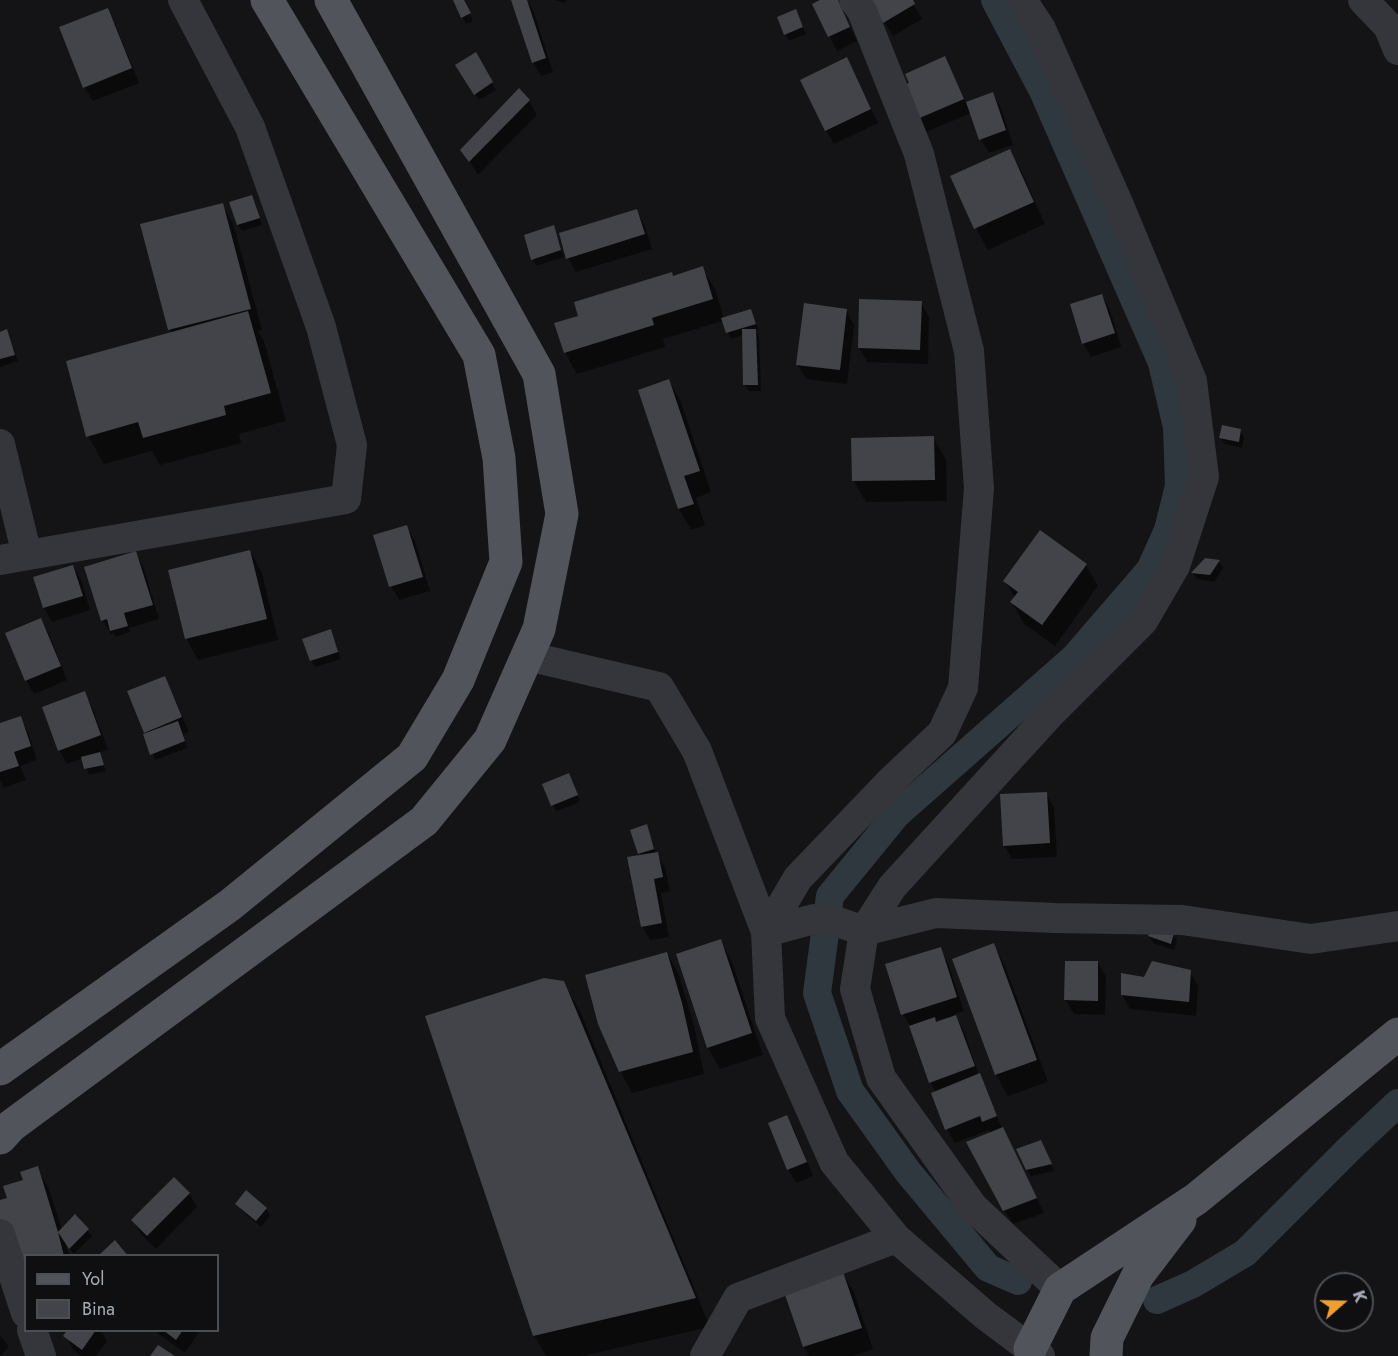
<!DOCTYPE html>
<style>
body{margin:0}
#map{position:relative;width:1398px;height:1356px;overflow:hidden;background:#141416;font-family:Jost,sans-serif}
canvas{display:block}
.legend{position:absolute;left:24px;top:1254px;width:195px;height:78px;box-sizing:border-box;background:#0f0f11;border:2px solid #4b4e53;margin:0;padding:8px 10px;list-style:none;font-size:18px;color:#a6acb6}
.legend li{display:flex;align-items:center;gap:12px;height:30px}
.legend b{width:30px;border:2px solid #4b4e53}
.north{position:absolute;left:1314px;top:1272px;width:60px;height:60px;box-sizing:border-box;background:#0f0f11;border:2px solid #4b4e53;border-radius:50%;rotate:70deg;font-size:16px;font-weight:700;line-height:24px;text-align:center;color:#a6acb6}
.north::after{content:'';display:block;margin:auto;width:21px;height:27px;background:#ee9f34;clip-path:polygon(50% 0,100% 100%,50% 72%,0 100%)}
</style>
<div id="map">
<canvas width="1398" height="1356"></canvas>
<ul class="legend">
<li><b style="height:8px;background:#51545a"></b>Yol</li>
<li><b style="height:16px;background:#434449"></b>Bina</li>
</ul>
<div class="north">K</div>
</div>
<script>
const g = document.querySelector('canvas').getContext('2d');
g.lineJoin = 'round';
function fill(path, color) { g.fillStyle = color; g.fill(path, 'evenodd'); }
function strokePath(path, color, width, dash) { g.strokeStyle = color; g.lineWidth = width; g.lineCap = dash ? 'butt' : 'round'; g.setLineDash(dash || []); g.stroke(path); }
const shadow = new Path2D(`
 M454,0H463L473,21L466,24Z
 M514,0H527L533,10L553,72L541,76L533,62Z
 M554,0H567L565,3Z
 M824,0H837L857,41L837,51L814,4Z
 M871,0H911L922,19L893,36Z
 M107,10L115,24L139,83L93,101L84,87Z
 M799,18L806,34L789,41L785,34Z
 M475,54L496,90L479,100L457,65Z
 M945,58L966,103L993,94L1001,108L1013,145L989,153L981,139L971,113L924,133L911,84Z
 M854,73L878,123L834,144L826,130Z
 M529,101L537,115L478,175L462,150Z
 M1009,150L1022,172L1045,224L988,250L976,228L952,177Z
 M252,196L262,225L242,231L238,225Z
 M222,204L234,226L262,330L258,331L264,341L286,421L239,434L241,443L160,465L152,451L104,464L88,436L172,334L142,225Z
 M636,210L644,224L652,249L576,272L568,258Z
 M553,227L564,257L536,266L533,259Z
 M702,268L715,289L724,319L750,311L754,317L759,330L756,331L759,337L761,391H749L745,385L743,335L731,339L723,321L663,339L665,347L577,374L565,352L580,317L673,277Z
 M1102,296L1110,310L1121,347L1091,357L1083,343Z
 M921,302L929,317L928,364L867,362L859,348Z
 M846,310L854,325L847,384L806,379L798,365Z
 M6,331L18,361L0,367V333Z
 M669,381L681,402L711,492L696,498L705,525L691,530L679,509Z
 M1240,430L1244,437L1242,448L1225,444L1221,438Z
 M933,438L946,459L947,501L866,502L854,481L853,439Z
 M406,526L415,541L430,591L399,600L391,586Z
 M250,551L262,573L278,640L198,660L186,638Z
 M135,552L143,566L159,619L129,628L130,632L116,637L113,633L111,634L103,620Z
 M1205,559L1219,562L1223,568L1214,582L1197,579L1193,573Z
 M1086,565L1098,586L1055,646L1024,624L1012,602L1015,598L1005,581Z
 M73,566L81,580L90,610L52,622L44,608Z
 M41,620L49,634L67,680L34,694L26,680Z
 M330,631L341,659L315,667L311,661Z
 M164,678L172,692L189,732L183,734L187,748L155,760L145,732Z
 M84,693L92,707L108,749L99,753L106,771L89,775L83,758L67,764L59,750Z
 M20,718L28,732L37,760L20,766L26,780L4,788L0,781V725Z
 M572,781L580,802L556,811L553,805Z
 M1046,794L1054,808L1057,857L1012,859L1004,845Z
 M646,826L656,854L665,867L670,891L661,893L669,937L650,940L642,926L641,856L639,853Z
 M1173,934L1177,941L1174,950L1153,943L1149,936Z
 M720,940L732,962L763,1055L720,1069L708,1048Z
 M993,945L1005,966L1048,1082L1008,1096L996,1075L954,960Z
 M940,949L948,963L964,1011L954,1014L964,1031L980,1078L1003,1130L1044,1213L1013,1224L1004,1210L991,1134L989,1130L955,1143L947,1129L936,1092L930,1082L911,1028L903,1014ZM947,1017V1019L936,1023L935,1021Z
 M667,953L679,975L694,1026L704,1074L632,1093L620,1071Z
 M1098,963L1106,977L1105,1015L1074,1014L1066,1000Z
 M1190,972L1198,986L1196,1016L1130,1009L1122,995L1145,979Z
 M563,983L580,1011L710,1327L582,1356H546L534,1335Z
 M787,1117L795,1131L813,1176L796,1183L788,1169Z
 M1044,1148L1054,1171L1031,1176L1027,1170Z
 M37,1168L49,1189L62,1230L75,1216L92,1236L74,1254L66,1244L69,1256H26L0,1216V1202L8,1199Z
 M246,1192L266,1209L270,1216L261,1227L241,1210L237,1204Z
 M189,1193L197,1207L156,1249L141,1234L133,1220Z
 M841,1271L854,1292L873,1349L853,1356H809L804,1347L785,1290Z
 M60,1330H101L107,1341L96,1356H81L73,1350L66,1335Z
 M153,1330H200L185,1353Z
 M0,1336L9,1346L1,1356H0Z`);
const canal = new Path2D(`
 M995,0L1043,91L1162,363L1177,427L1179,486L1168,530L1150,570L1075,657L897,814L830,896L817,993L850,1091L908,1172L988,1268L1018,1281
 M1157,1300L1193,1284L1245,1253L1349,1149L1398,1103`);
const building = new Path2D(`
 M453,0H464L471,13L461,18Z
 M511,0H527L546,58L532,63Z
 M820,0H838L850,27L828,37L812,4Z
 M870,0H913L915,4L883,23Z
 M108,8L132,68L83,88L59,27Z
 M796,9L803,27L784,35L777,17Z
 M476,52L493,82L474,95L455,65Z
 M945,56L964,99L915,120L901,86L909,83L905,74Z
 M847,57L871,109L825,131L800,80Z
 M519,88L530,100L469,162L460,150Z
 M993,92L1006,130L979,140L966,102Z
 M1010,149L1034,202L974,229L950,176Z
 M252,195L260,218L237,225L229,202Z
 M223,203L251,309L168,330L140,224Z
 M637,209L645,234L566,259L559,233Z
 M554,225L561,250L531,260L524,235Z
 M703,266L713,299L652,318L654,325L564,353L554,323L578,316L574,302L672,272L673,276Z
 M1102,294L1115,333L1082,344L1070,304Z
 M859,299L922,301L920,350L858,348Z
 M804,303L847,309L840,370L796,365Z
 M751,309L756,324L726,333L721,318Z
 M248,311L271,393L224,406L226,415L143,438L138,422L86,437L66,361Z
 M7,329L15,355L0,359V332Z
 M742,329H756L758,385H743Z
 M669,379L700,471L684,476L694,504L678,509L638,390Z
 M1222,425L1241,429L1239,442L1219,438Z
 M934,436L935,480L852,481L851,438Z
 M407,525L423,577L389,587L373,535Z
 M1040,530L1087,564L1042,625L1010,602L1018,592L1003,581Z
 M250,550L267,619L185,639L168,570Z
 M136,551L153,605L124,613L128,626L110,631L107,619L101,621L84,567Z
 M1205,558L1220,560L1210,575L1191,573Z
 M73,565L83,596L43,608L33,577Z
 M41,618L61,666L25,681L5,633Z
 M331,629L338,652L310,661L302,639Z
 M165,676L182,717L144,733L127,691Z
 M85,691L101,735L58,751L42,707Z
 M21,716L31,746L14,752L19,766L0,772V723Z
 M178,721L185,741L150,755L143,734Z
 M100,752L104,765L84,769L81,757Z
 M569,773L578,795L551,806L542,784Z
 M1047,792L1050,843L1003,846L1000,794Z
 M647,824L654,849L638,854L630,830Z
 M658,852L663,877L654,879L662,923L641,927L627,857Z
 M1151,927L1174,933L1171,944L1148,936Z
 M721,939L752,1033L707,1048L676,954Z
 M994,943L1037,1060L995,1075L952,959Z
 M941,947L957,997L901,1015L885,964Z
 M667,952L682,1003L693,1052L619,1072L598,1024L585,975Z
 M1065,961H1098V1001L1064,1000Z
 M1152,961L1191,970L1189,1002L1121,995V973L1144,977Z
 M544,978L564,981L696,1298L533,1336L425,1016Z
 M956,1015L975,1066L929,1083L909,1026L935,1017L936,1022Z
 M980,1073L997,1116L982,1122L980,1116L945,1130L931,1093Z
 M787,1115L807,1162L787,1170L768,1123Z
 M1003,1127L1037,1198L1003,1211L966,1142Z
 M1041,1140L1052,1164L1026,1170L1016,1149Z
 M38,1166L58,1232L75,1214L89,1229L69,1249L58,1232L64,1256H26V1294L0,1221V1200L7,1198L3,1186L23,1180L20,1172Z
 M174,1177L190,1193L147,1236L131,1220Z
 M246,1190L267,1208L256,1221L235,1204Z
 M115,1240L128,1256H98Z
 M842,1269L862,1328L803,1347L783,1289Z
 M67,1330H96L82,1350L63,1336Z
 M163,1330H183L176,1340Z
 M158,1345L175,1356H150Z`);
const minor = new Path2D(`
 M854,0L862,11L919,154L969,351L979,488L963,688L942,733L891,781L798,878L766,932L770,1018L834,1162L896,1238L986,1316L1040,1356
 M1022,0L1041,29L1118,203L1192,381L1204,477L1175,566L1143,621L1051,713L892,887L864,931L855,989L881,1078L973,1207L1060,1289
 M1363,0L1388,26L1398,50
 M0,444L27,555
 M0,560L346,499L352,445L321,327L250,127L183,0
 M527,656L659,687L697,751L766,932L814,919L835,921L864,931L936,913L1055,918L1182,920L1311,939L1398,926
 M0,1234L26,1313
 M32,1330L41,1356
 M705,1356L738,1298L896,1238`);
const major = new Path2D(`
 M0,1069L230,905L412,757L458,680L506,562L499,458L479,355L267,0
 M0,1138L11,1126L424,821L490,740L539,629L562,514L539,374L331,0
 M1030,1349L1060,1289L1196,1199L1398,1034
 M1106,1356L1107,1338L1138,1275L1180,1220`);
fill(shadow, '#0007');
strokePath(canal, '#2e383e', 28);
fill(building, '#434449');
strokePath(minor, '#35363b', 30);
strokePath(major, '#51545a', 33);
</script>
